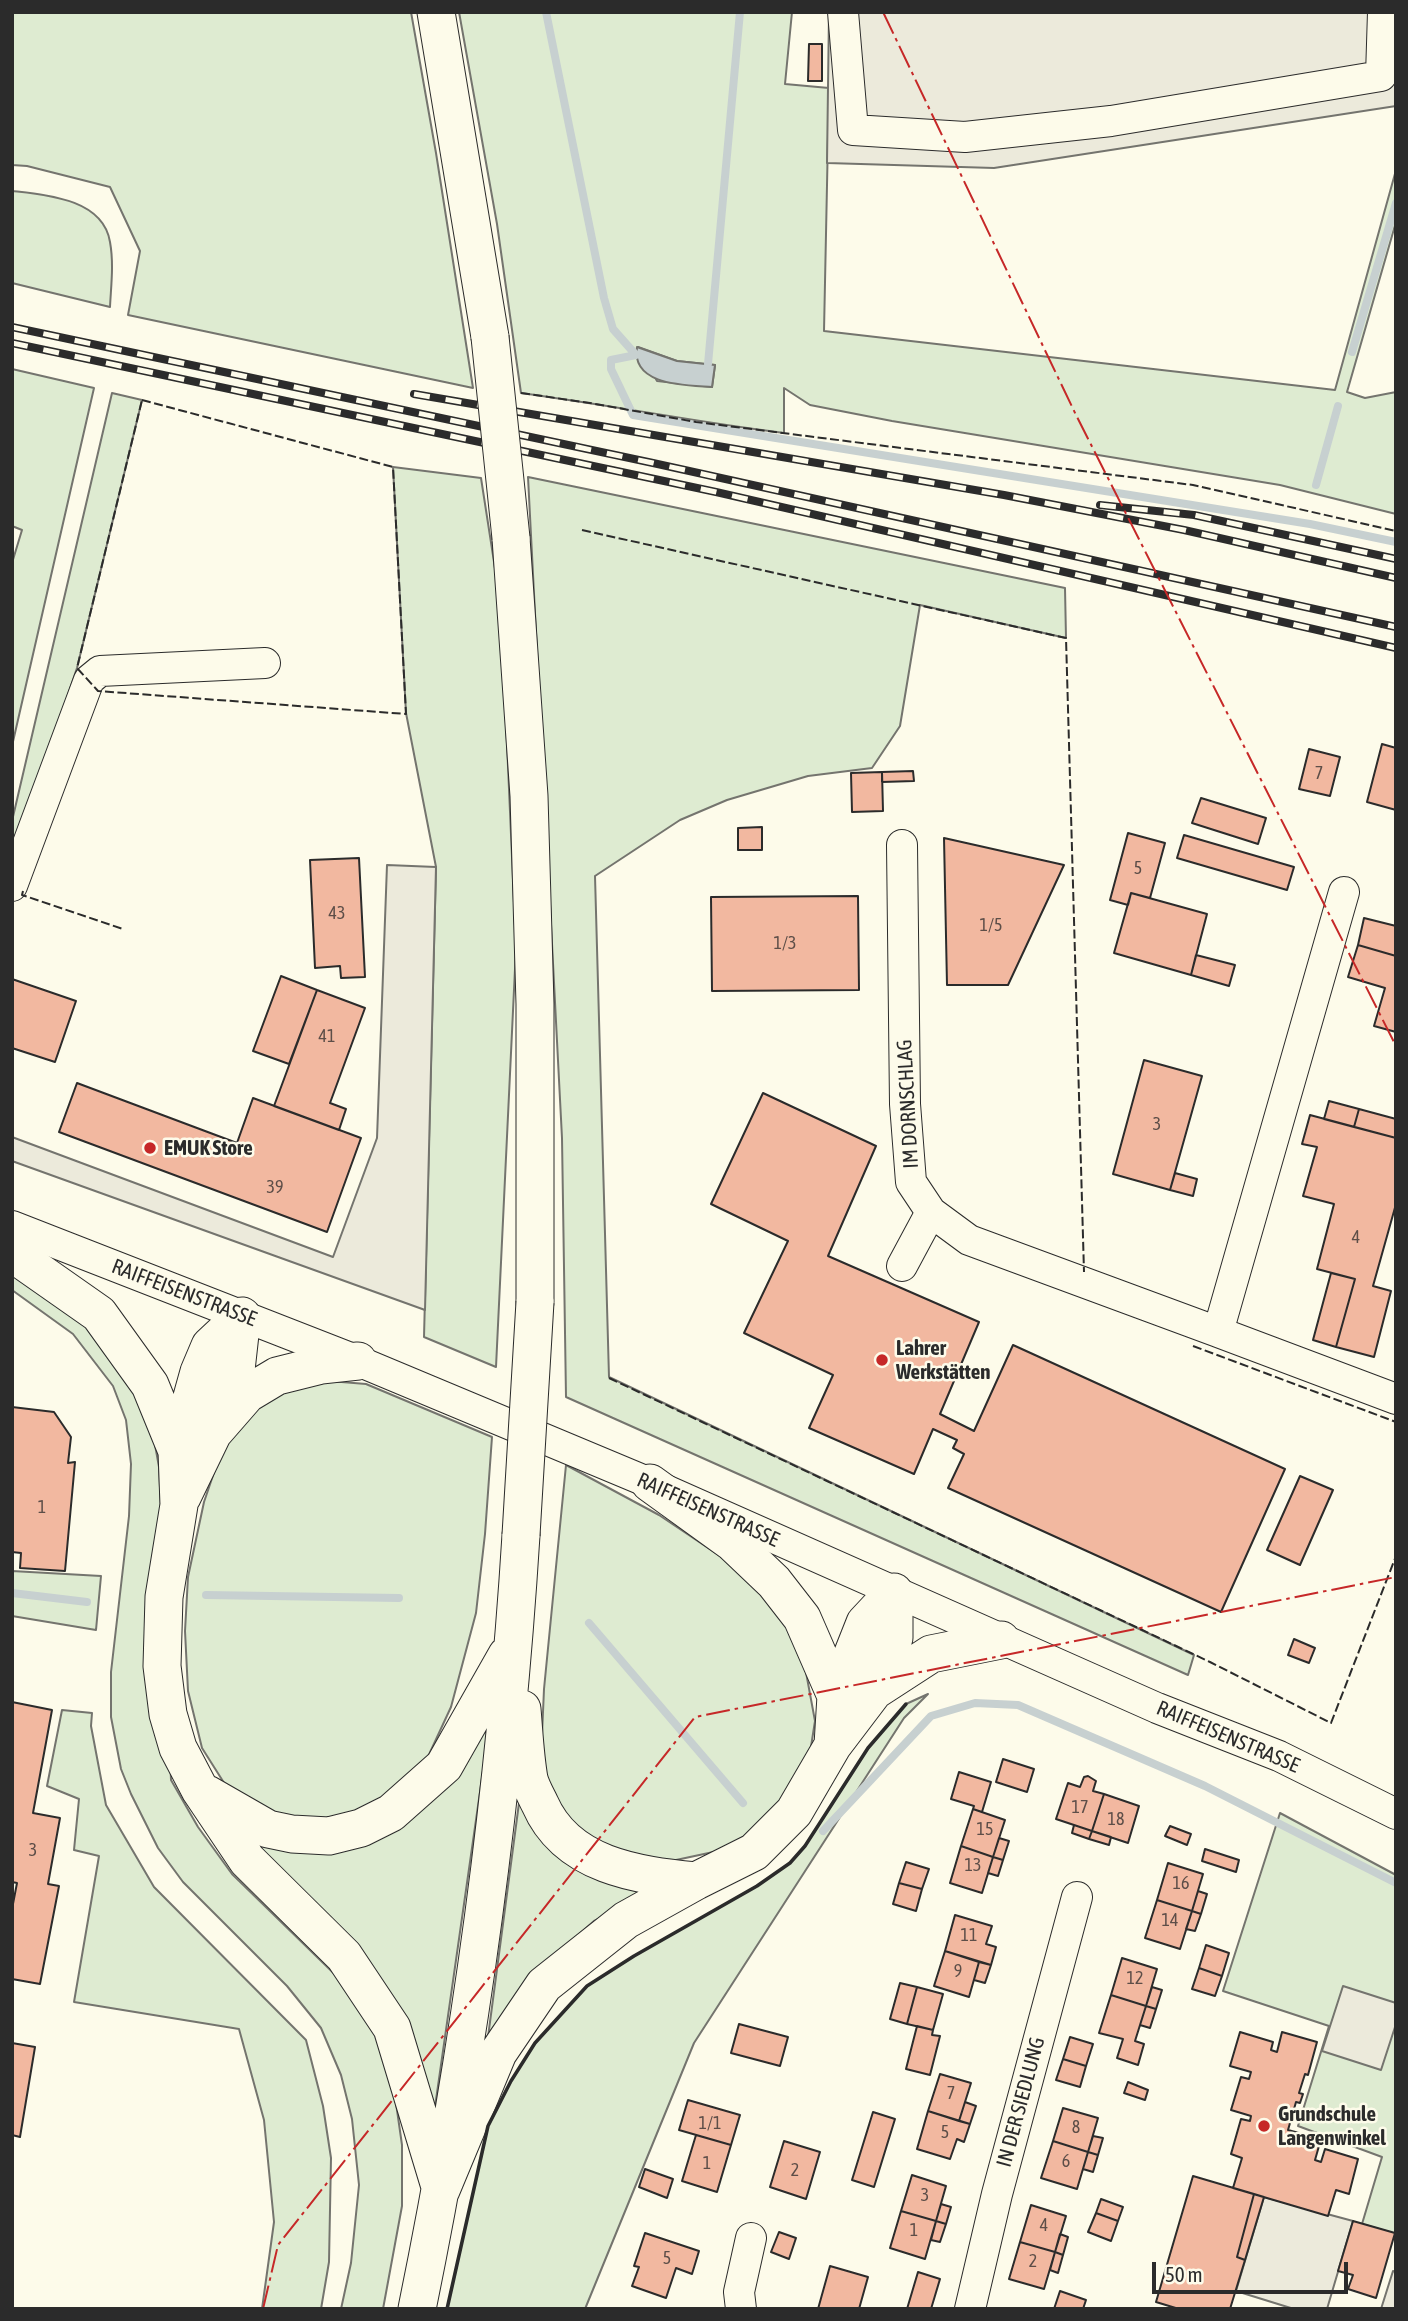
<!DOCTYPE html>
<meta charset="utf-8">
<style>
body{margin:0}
#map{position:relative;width:1408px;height:2321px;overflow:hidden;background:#fdfbea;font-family:"Asap Condensed",sans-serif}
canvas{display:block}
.frame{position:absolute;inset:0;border:14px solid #2b2b2b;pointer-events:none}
.scale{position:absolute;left:1152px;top:2262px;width:196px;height:32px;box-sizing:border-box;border:4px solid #2b2b2b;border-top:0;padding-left:9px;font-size:21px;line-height:24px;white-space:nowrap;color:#2b2b2b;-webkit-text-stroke:5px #fdfbea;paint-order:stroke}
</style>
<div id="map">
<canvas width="1408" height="2321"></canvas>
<div class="frame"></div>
<div class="scale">50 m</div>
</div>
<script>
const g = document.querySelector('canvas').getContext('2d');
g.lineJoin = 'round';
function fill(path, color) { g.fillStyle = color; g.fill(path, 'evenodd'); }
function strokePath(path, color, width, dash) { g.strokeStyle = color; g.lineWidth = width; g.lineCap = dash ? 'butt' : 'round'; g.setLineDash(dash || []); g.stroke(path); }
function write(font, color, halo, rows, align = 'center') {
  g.font = font + ' "Asap Condensed",sans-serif'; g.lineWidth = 5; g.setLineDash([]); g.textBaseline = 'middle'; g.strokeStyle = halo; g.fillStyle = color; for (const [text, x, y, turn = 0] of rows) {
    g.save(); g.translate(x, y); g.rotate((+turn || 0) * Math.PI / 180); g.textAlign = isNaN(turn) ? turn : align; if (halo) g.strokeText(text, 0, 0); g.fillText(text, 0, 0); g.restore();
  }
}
const green = new Path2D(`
 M12,12H411L436,153L473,388L128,315L140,251L110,187L27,166L12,165Z
 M459,12H792L785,84L829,88L824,331L1335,390L1396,170V222L1347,392L1365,398L1396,392V514L1280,485L892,421L810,405L784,388V433C696,422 609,405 521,393L497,224ZM638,347L677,361L715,365L712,387L657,381Z
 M12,191C47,195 103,199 110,242C114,264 111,286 110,307L12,283Z
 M12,369L94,388L12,746V563L22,530L12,526Z
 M112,393L142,400L77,668L12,861V821Z
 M393,467L481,478L501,607L516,948L496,1367L424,1337L436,867L406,713Z
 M528,477L1065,588L1066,638L920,605L900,726L872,768L808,776L727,800L680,820L595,876L609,1377L1194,1655L1188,1675L566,1397L562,1138Z
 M12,1261L87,1322L150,1417L159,1467L161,1508L171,1780L198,1827L232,1874L354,1993L379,2036L394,2089L402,2145V2206L383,2309H341L351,2263L359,2185L352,2119L341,2075L321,2028L287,1986L183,1882L158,1848L131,1794L121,1769L111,1717V1672L129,1516L131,1464L126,1420L113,1386L73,1334L12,1290Z
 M317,1380L366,1384L492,1437L485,1534L476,1613L451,1707L426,1761L375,1805L338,1824H302L251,1806L226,1786L202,1748L188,1691L185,1631L188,1577L204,1502L224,1443L248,1411L286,1386Z
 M566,1465L659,1515L726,1560L769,1594L803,1656L815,1721L808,1766L757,1829L718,1851L662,1863L582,1840L548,1792L541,1758L544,1689Z
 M12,1571L101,1576L96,1630L12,1616Z
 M928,1694L904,1718L694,2043L585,2309H447L488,2126L511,2081L535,2043L587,1986L634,1956L757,1886L790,1863L805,1846L868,1748L906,1704Z
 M62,1710L92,1713L91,1726L106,1805L154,1887L306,2040L323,2106L331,2158L329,2262L321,2309H262L274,2222L264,2120L239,2029L74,2002L99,1856L74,1850L79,1799L47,1786Z
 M490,1722L434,2114L244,1841L351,1842Z
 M526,1800L658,1891L594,1921L533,1975L488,2037L519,1803Z
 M1280,1813L1396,1875V2234L1362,2224L1382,2157L1298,2126L1329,2026L1223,1991Z`);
const parking = new Path2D(`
 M829,12H1396V106L994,168L827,163Z
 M387,865L436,867L425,1310L12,1161V1137L333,1257L377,1138Z
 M1343,1986L1396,2003V2024L1381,2070L1322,2051Z
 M1264,2197L1353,2221L1327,2309H1294L1236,2291Z
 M1393,2271L1396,2272V2309H1381Z`);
const water = new Path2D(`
 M637,347L677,361L715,365L712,387C686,385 631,386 637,347Z`);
const stream = new Path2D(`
 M546,12L604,298L613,329L636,355L611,360V369L633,415L1310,524L1396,542
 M1352,352L1396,203
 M708,364L740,12
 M1316,485L1338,406
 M12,1593L87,1602
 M206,1595L399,1598
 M589,1623L743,1803
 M823,1831L931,1716L975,1703L1018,1705L1205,1786L1396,1883`);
const building = new Path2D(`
 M809,44H822V81H808Z
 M1382,744L1396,748V810L1367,802Z
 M1309,749L1340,757L1330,796L1299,789Z
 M913,771L914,781L882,782V772Z
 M882,772L883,811L852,812L851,773Z
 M1201,798L1266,818L1258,844L1192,823Z
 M762,827V850H738V828Z
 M1128,833L1165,843L1150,898L1131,893L1128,905L1110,900Z
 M1184,835L1294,867L1287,890L1177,858Z
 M944,838L1064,865L1008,985H947Z
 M359,858L365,977L341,978L340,966L315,968L310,860Z
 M1131,893L1207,914L1191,975L1114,953Z
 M858,896L859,990L712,991L711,897Z
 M1364,918L1396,926V956L1358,945Z
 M1358,945L1396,956V1032L1374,1026L1385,988L1348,977Z
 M1196,955L1235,965L1229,986L1191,975Z
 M281,976L317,990L289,1064L253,1051Z
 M12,979L76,1001L55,1062L12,1048Z
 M317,990L365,1008L330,1103L346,1109L339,1130L274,1106Z
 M1144,1060L1202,1076L1170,1190L1113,1174Z
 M77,1083L237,1143L253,1098L361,1138L327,1232L59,1132Z
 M763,1093L876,1146L828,1256L979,1322L940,1414L974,1431L1013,1345L1285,1469L1221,1612L948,1488L964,1454L953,1448L957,1440L933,1429L914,1474L809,1428L833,1375L744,1333L788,1241L711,1204Z
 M1329,1101L1359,1109L1354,1127L1324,1119Z
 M1359,1109L1396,1119V1138L1354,1127Z
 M1310,1115L1396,1138V1204L1373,1286L1391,1291L1374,1357L1336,1347L1355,1279L1317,1269L1334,1204L1303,1196L1317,1147L1302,1144Z
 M1175,1173L1197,1179L1193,1196L1170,1190Z
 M1331,1273L1355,1279L1336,1347L1313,1340Z
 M12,1407L54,1412L71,1437L68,1463L75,1462L65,1571L20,1568L21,1553L12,1552Z
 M1300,1476L1333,1490L1300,1565L1267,1550Z
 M1294,1639L1315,1648L1309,1663L1288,1655Z
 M12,1702L52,1710L33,1813L60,1818L48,1884L59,1886L40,1984L12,1979V1909L17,1883L12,1882Z
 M1003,1759L1034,1769L1027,1792L996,1782Z
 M959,1772L991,1782L982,1812L973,1809L974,1806L951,1799Z
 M1088,1776L1096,1781L1093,1791L1104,1794L1092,1831L1056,1819L1068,1783L1080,1787L1084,1777Z
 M1104,1794L1139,1806L1128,1843L1092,1831Z
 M973,1809L1005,1820L993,1857L961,1846Z
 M1074,1825L1092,1831L1089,1839L1072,1833Z
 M1170,1826L1191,1834L1187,1845L1165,1836Z
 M1092,1831L1111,1837L1109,1845L1089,1839Z
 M999,1838L1009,1841L1003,1860L993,1857Z
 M961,1846L993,1857L982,1893L950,1883Z
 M1205,1849L1239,1860L1236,1872L1202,1861Z
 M993,1857L1003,1860L998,1876L988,1873Z
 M906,1862L929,1869L922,1889L899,1883Z
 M1168,1863L1203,1874L1192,1911L1157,1900Z
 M899,1883L922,1889L916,1911L893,1904Z
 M1198,1891L1207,1894L1201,1914L1192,1911Z
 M1157,1900L1192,1911L1180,1949L1145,1938Z
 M1192,1911L1201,1914L1195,1931L1186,1929Z
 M955,1915L992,1926L986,1944L996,1947L991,1965L945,1951Z
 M1206,1945L1229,1953L1222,1976L1199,1968Z
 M945,1951L979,1962L969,1997L934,1986Z
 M1122,1958L1157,1969L1146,2006L1111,1995Z
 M979,1962L991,1965L985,1983L974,1980Z
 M1199,1968L1222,1976L1215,1996L1192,1989Z
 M900,1983L917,1987L907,2024L890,2019Z
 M917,1987L943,1994L933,2030L907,2024Z
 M1152,1987L1162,1990L1156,2009L1146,2006Z
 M1111,1995L1146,2006L1135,2041L1144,2044L1138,2065L1117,2058L1123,2039L1099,2033Z
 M1146,2006L1156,2009L1150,2028L1140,2025Z
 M739,2024L788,2037L780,2066L731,2053Z
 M917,2026L933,2030L932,2035L940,2036L930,2075L906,2069Z
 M1240,2032L1273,2042L1271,2050L1277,2052L1282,2032L1317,2042L1308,2075L1305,2074L1299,2093L1303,2094L1300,2103L1296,2102L1288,2130L1321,2139L1315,2160L1321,2162L1325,2149L1358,2159L1349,2194L1336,2190L1328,2216L1233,2188L1242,2158L1231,2154L1241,2119L1250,2121L1251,2116L1231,2110L1241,2077L1249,2079L1251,2072L1230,2066Z
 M1070,2037L1093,2044L1086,2066L1063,2059Z
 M12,2043L35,2047L20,2137L12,2135Z
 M1063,2059L1086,2066L1080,2087L1056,2080Z
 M940,2074L971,2083L959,2121L928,2111Z
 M1128,2082L1148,2090L1145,2100L1124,2093Z
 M688,2100L740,2115L731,2145L679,2130Z
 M965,2102L976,2106L970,2124L959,2121Z
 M1063,2108L1098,2118L1088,2152L1053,2141Z
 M928,2111L970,2124L964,2142L957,2139L950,2159L917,2149Z
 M873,2112L895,2119L874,2187L852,2180Z
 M696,2135L731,2145L717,2192L682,2181Z
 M1093,2136L1103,2138L1098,2155L1088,2152Z
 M784,2141L820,2152L806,2199L770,2187Z
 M1053,2141L1088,2152L1077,2189L1041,2178Z
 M1088,2152L1098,2155L1093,2172L1083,2169Z
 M645,2169L673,2179L667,2198L639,2187Z
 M912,2175L946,2186L936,2221L901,2211Z
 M1193,2176L1254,2194L1237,2257L1245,2260L1230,2309H1179L1156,2302Z
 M1254,2194L1264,2197L1245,2260L1237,2257Z
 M1101,2199L1123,2207L1118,2221L1096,2213Z
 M941,2204L951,2207L946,2224L936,2221Z
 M1031,2205L1066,2216L1055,2252L1020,2242Z
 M901,2211L936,2221L925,2259L890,2248Z
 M1096,2213L1118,2221L1111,2241L1088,2232Z
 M936,2221L946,2224L940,2242L931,2240Z
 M1353,2221L1395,2233L1376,2298L1348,2289L1353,2275L1338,2271Z
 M779,2232L796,2238L789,2259L771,2252Z
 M645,2233L699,2251L692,2274L676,2268L666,2298L632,2286L639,2267L634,2266Z
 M1060,2234L1068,2237L1063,2255L1055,2252Z
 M1020,2242L1055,2252L1044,2289L1009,2279Z
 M1055,2252L1063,2255L1058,2273L1050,2270Z
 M830,2266L868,2277L859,2309H818Z
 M918,2272L940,2279L931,2309H907Z
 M1060,2291L1086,2300L1083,2309H1054Z`);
const minor = new Path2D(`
 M843,12L853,130L965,137L1111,121L1381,76L1383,12
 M902,845L905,1104L911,1182L931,1212L969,1240L1218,1332
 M12,886L89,680L100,671L265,663
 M1344,892L1218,1332L1396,1399
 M12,1226L358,1361L650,1483L1157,1708L1279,1756L1396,1814
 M902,1266L931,1212
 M741,2309L739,2292L751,2238
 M970,2309L997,2194L1077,1897`);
const major = new Path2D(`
 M436,12L490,337
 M511,538L529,796L535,1004V1302
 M12,1253L99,1314L150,1385L177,1451L179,1505L164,1597L162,1666L168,1714L178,1748L200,1790L247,1860L344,1956L392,2028L441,2190
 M219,1418L236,1370L242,1316
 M177,1451L199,1372L210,1346L242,1316
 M650,1483L733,1543L774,1582L802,1618L836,1696L833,1745
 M182,1497L213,1433L247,1394L277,1376L321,1365L358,1361
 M874,1691L894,1638V1592
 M836,1696L865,1623L894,1592
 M522,1709C524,1732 525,1756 529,1779C531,1787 536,1796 540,1804C567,1866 637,1875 696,1881
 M207,1794L268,1829L292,1834L329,1836L361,1828L391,1813L444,1766L507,1655
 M441,2190L498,2053L544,1985L626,1920L696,1881L754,1852L794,1812L833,1745L874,1691L931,1654L1001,1640
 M417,2309C469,2054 505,1794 521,1535`);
const rail = new Path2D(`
 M12,327L653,463L1396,627
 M12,343L716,492L1396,648
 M414,394L1004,495L1184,530L1396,578
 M1100,505L1194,515L1396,559`);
const majorBridge = new Path2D(`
 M490,337L511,538
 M521,1535L535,1302`);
const fence = new Path2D(`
 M521,393L590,403L696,422L1193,485L1396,531
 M142,400L393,467L406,714L98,691L77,668Z
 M582,530L1066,638L1084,1272
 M23,891L22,895L123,929
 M1193,1346L1396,1422
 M609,1378L1210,1662L1331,1723L1396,1556`);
const wall = new Path2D(`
 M447,2309L488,2126L511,2081L535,2043L587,1986L634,1956L757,1886L790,1863L805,1846L868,1748L906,1704`);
const power = new Path2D(`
 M883,12L1076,415L1396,1046
 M263,2309L278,2245L695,1717L1396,1577`);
const markers = [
 [150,1148,7,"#c62828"],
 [882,1360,7,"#c62828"],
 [1264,2126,7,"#c62828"]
];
const numberNames = [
 ["7",1319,773],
 ["5",1138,868],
 ["43",337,913],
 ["1/5",991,925],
 ["1/3",785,943],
 ["41",327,1036],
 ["3",1157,1124],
 ["39",275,1187],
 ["4",1356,1237],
 ["1",42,1507],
 ["17",1080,1807],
 ["18",1116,1819],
 ["15",985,1829],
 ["3",33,1850],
 ["13",973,1865],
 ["16",1181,1883],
 ["14",1170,1920],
 ["11",969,1935],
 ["9",958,1971],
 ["12",1135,1978],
 ["7",951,2093],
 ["1/1",710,2123],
 ["8",1076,2127],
 ["5",945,2132],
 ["6",1066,2161],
 ["1",707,2163],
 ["2",795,2170],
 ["3",925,2195],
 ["4",1044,2225],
 ["1",914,2230],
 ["5",667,2258],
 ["2",1033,2261]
];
const streetNames = [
 ["IM DORNSCHLAG",908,1104,-93],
 ["RAIFFEISENSTRASSE",184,1293,21],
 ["RAIFFEISENSTRASSE",708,1510,24],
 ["RAIFFEISENSTRASSE",1228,1737,23],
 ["IN DER SIEDLUNG",1021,2102,-75]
];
const poiNames = [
 ["EMUK Store",164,1148],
 ["Lahrer",896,1348],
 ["Werkstätten",896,1372],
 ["Grundschule",1278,2114],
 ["Langenwinkel",1278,2138]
];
fill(green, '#deebd1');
strokePath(green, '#74746e', 2);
fill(parking, '#eceadb');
strokePath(parking, '#74746e', 2);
fill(water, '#c7d0d0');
strokePath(water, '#74746e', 2);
strokePath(stream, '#c7d0d0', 8);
fill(building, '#f2b8a0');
strokePath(building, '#2b2b2b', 2);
strokePath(minor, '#2b2b2b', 32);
strokePath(major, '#2b2b2b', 39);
strokePath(minor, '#fdfbea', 30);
strokePath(major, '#fdfbea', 37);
strokePath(rail, '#2b2b2b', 8);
strokePath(rail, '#fdfbea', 5, [16]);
strokePath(majorBridge, '#2b2b2b', 39, []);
strokePath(majorBridge, '#fdfbea', 37);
strokePath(fence, '#2b2b2b', 2, [9, 3.5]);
strokePath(wall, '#2b2b2b', 3.5);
strokePath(power, '#c62828', 2, [24, 5, 3.5, 5]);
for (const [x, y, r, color] of markers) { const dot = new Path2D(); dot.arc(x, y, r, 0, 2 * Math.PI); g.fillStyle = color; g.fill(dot); strokePath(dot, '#fdfbea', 2.5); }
write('18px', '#5d4e48', null, numberNames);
write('21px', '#2b2b2b', '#fdfbea', streetNames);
write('bold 21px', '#2b2b2b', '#fdfbea', poiNames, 'left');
</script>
